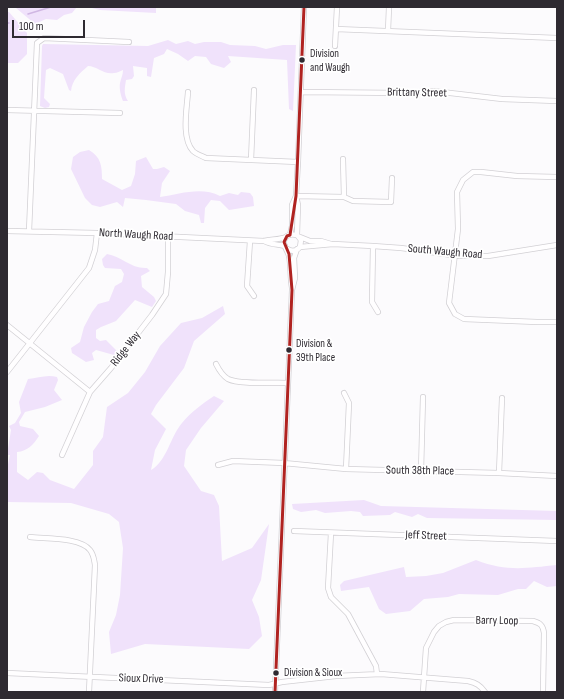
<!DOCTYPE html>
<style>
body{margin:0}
#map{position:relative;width:564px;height:699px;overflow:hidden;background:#fcfbfd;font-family:"Sofia Sans Condensed",sans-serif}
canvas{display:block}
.frame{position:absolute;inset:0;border:8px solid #2e2a31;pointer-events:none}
.scale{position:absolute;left:12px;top:20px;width:73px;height:18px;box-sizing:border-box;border:2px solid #2e2a31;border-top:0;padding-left:5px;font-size:12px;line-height:14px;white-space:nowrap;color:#2e2a31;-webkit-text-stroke:3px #fff;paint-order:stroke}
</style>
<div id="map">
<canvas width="564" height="699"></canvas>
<div class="frame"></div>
<div class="scale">100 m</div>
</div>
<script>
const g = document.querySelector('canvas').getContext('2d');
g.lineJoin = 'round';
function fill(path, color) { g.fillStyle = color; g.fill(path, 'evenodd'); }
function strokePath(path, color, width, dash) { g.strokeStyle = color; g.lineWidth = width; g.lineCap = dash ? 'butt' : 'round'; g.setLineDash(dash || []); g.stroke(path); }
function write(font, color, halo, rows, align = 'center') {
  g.font = font + ' "Sofia Sans Condensed",sans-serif'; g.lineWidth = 3.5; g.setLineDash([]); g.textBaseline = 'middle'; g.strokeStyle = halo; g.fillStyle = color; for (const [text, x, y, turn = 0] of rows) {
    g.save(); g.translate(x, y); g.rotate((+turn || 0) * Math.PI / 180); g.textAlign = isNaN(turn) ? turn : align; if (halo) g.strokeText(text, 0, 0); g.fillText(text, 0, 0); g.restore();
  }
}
const green = new Path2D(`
 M17,7H77L72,13L64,15L57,20L46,19L35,24L16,8Z
 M88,7H156V13L100,10Z
 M7,12H9L27,33V54L18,63H7Z
 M168,40L176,44L188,41L195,44L204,42H221L230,45L255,46L266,49L283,45H296L293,111L289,109L287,60L228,56L231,62L224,68L211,64L206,57L195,56L188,61L178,54L167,49L164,54L154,58L151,77L147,76V68L133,66L134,76L132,79L126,80C125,87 123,94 128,101H123C121,96 119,89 120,83C121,78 123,75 123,70C120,71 117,73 114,73C104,75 97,66 88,66C80,73 72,80 71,91L69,90L63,74L50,68L46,70L44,98L50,104L49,107L45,108L40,106L42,46L43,44L148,46Z
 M89,150C101,157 102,166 102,179L122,190L131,186L135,174L136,161L146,157L153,169H157L164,167L170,171L162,183L160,197C179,194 202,186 220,196L229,193L238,195L241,192L250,193L253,197L254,206L229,210L220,201L211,200L205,208L204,223H201L199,215L185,211L176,204L146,200L125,198L123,207L117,202L100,207L92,205L85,198L71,169L73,157L80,152Z
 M107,254C121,256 131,269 147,268L150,271L141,276L142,287L154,297L156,301L152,307L135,300L116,321L101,327L96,330V338L100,341L106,340L117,351L114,355L96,350L92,353L94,360L86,362L72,353L71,348L80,342L84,327L92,312L98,304L109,301L115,286L122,282L124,274L121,269L105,268L103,265L102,259Z
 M223,306L225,314L194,341L184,368L156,405L151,414L166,429L155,450L151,470C167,461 170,437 182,423C191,412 202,404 214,396L224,401L201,428L186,450L184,466L201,491L214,495L219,506L222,561L252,548L269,524L261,580L252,600L259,617L262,636L249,649L145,644L111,654L109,632L116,615L120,595L123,548L119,522L109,514L71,503L7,502V469L10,455H7L11,430L9,426L15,423L21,413L19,402L28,379C38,378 47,374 57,377L58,380L54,390L62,400L45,407L25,412L19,422L20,426L33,429L39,436C33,445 28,451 17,452V472L28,480L37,472L43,473L50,480L74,489L93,465V451L103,437L107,407L128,393L145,372L160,346L181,323L202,318Z
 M364,500L381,506L557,511V520L427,518L418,514L412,517L395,512L390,515L363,516L360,512L351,511L325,513L316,510L301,512L293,509L292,504Z
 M476,560C507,572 526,568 557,565V586L547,587L534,581L526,589H518L498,595L459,594L448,597L424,599L410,611L386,614L379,609L369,587L341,591L340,585L344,581L404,567L406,577L426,576L443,573Z`);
const stream = new Path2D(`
 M28,14L51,7
 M7,23H9`);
const minor = new Path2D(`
 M336,29L557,38
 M388,31L389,7
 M335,46L337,7
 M188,92C187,108 181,138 193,151C196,154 202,156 206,158L298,162
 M301,92L404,93L433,91L502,99L557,101
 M7,110L120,113
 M343,159L344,197
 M251,160L254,90
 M557,177L517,176L481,172H473L463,180L457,192L458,229L449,303L455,314L464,319L537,322H557
 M296,196L344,197L353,201L391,202L392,178
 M296,196L298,205L297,235
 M7,231L97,233L264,241C271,239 279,240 286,237
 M29,231L37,43L44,38L129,42
 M290,235L292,226V205L296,196L298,162L304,7
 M300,237L310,241H321L331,244
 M250,241L247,286L254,296
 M264,241C271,245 277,244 285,246
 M373,246L372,302L378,312
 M300,247L333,244L373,246L401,248L459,256H488L557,245
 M286,248C291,252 296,252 300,247L301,240L297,235C292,234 285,234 284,241C283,246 288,251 289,256C291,266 290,277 292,288
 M7,325L90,392
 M216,364C219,370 223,376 228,379C240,385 274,382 288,383
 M7,372L89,268L95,250L97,233
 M344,393L349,403L346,469
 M62,455L90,392L111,368L152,315L166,294L168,272V236
 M218,465L233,461L284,463L346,469L499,473L557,476
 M421,471L423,397
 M499,473L502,398
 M294,531L557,541
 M331,533L328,588L331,597L348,614L376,666L377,674
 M30,537C45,539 80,537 90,550C94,555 94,560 95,565L89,692
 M7,673L269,685L282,682L336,676L381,674L468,681C476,683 480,685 485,692
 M275,692L292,290L295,278L294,258L297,249
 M423,692L426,648L434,632L439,626L446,622L454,620L533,621C540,623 543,625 544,633L543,692`);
const bus1 = new Path2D(`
 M275,692L292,290L289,254L284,242L287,236L290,235L296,196L304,7`);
const markers = [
 [302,60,3.5,"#2e2a31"],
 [289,350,3.5,"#2e2a31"],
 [276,673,3.5,"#2e2a31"]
];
const busNames = [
 ["Division",310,54],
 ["and Waugh",310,68],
 ["Division &",296,344],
 ["39th Place",296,358],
 ["Division & Sioux",284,673]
];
const streetNames = [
 ["Brittany Street",417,93,1],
 ["North Waugh Road",136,235,3],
 ["South Waugh Road",445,252,5],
 ["Ridge Way",126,349,-52],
 ["South 38th Place",420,471,1],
 ["Jeff Street",426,536,2],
 ["Barry Loop",497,621,1],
 ["Sioux Drive",141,679,2]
];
fill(green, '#f0e2fb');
strokePath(stream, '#d0b7e3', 1.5);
strokePath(minor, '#d2d0d4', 6);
strokePath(minor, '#fffeff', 4.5);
strokePath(bus1, '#b02321', 3);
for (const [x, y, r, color] of markers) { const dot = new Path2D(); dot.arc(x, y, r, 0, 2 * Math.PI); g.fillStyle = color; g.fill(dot); strokePath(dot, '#fff', 1.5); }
write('11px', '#2e2a31', '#fff', busNames, 'left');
write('12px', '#2e2a31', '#fff', streetNames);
</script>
